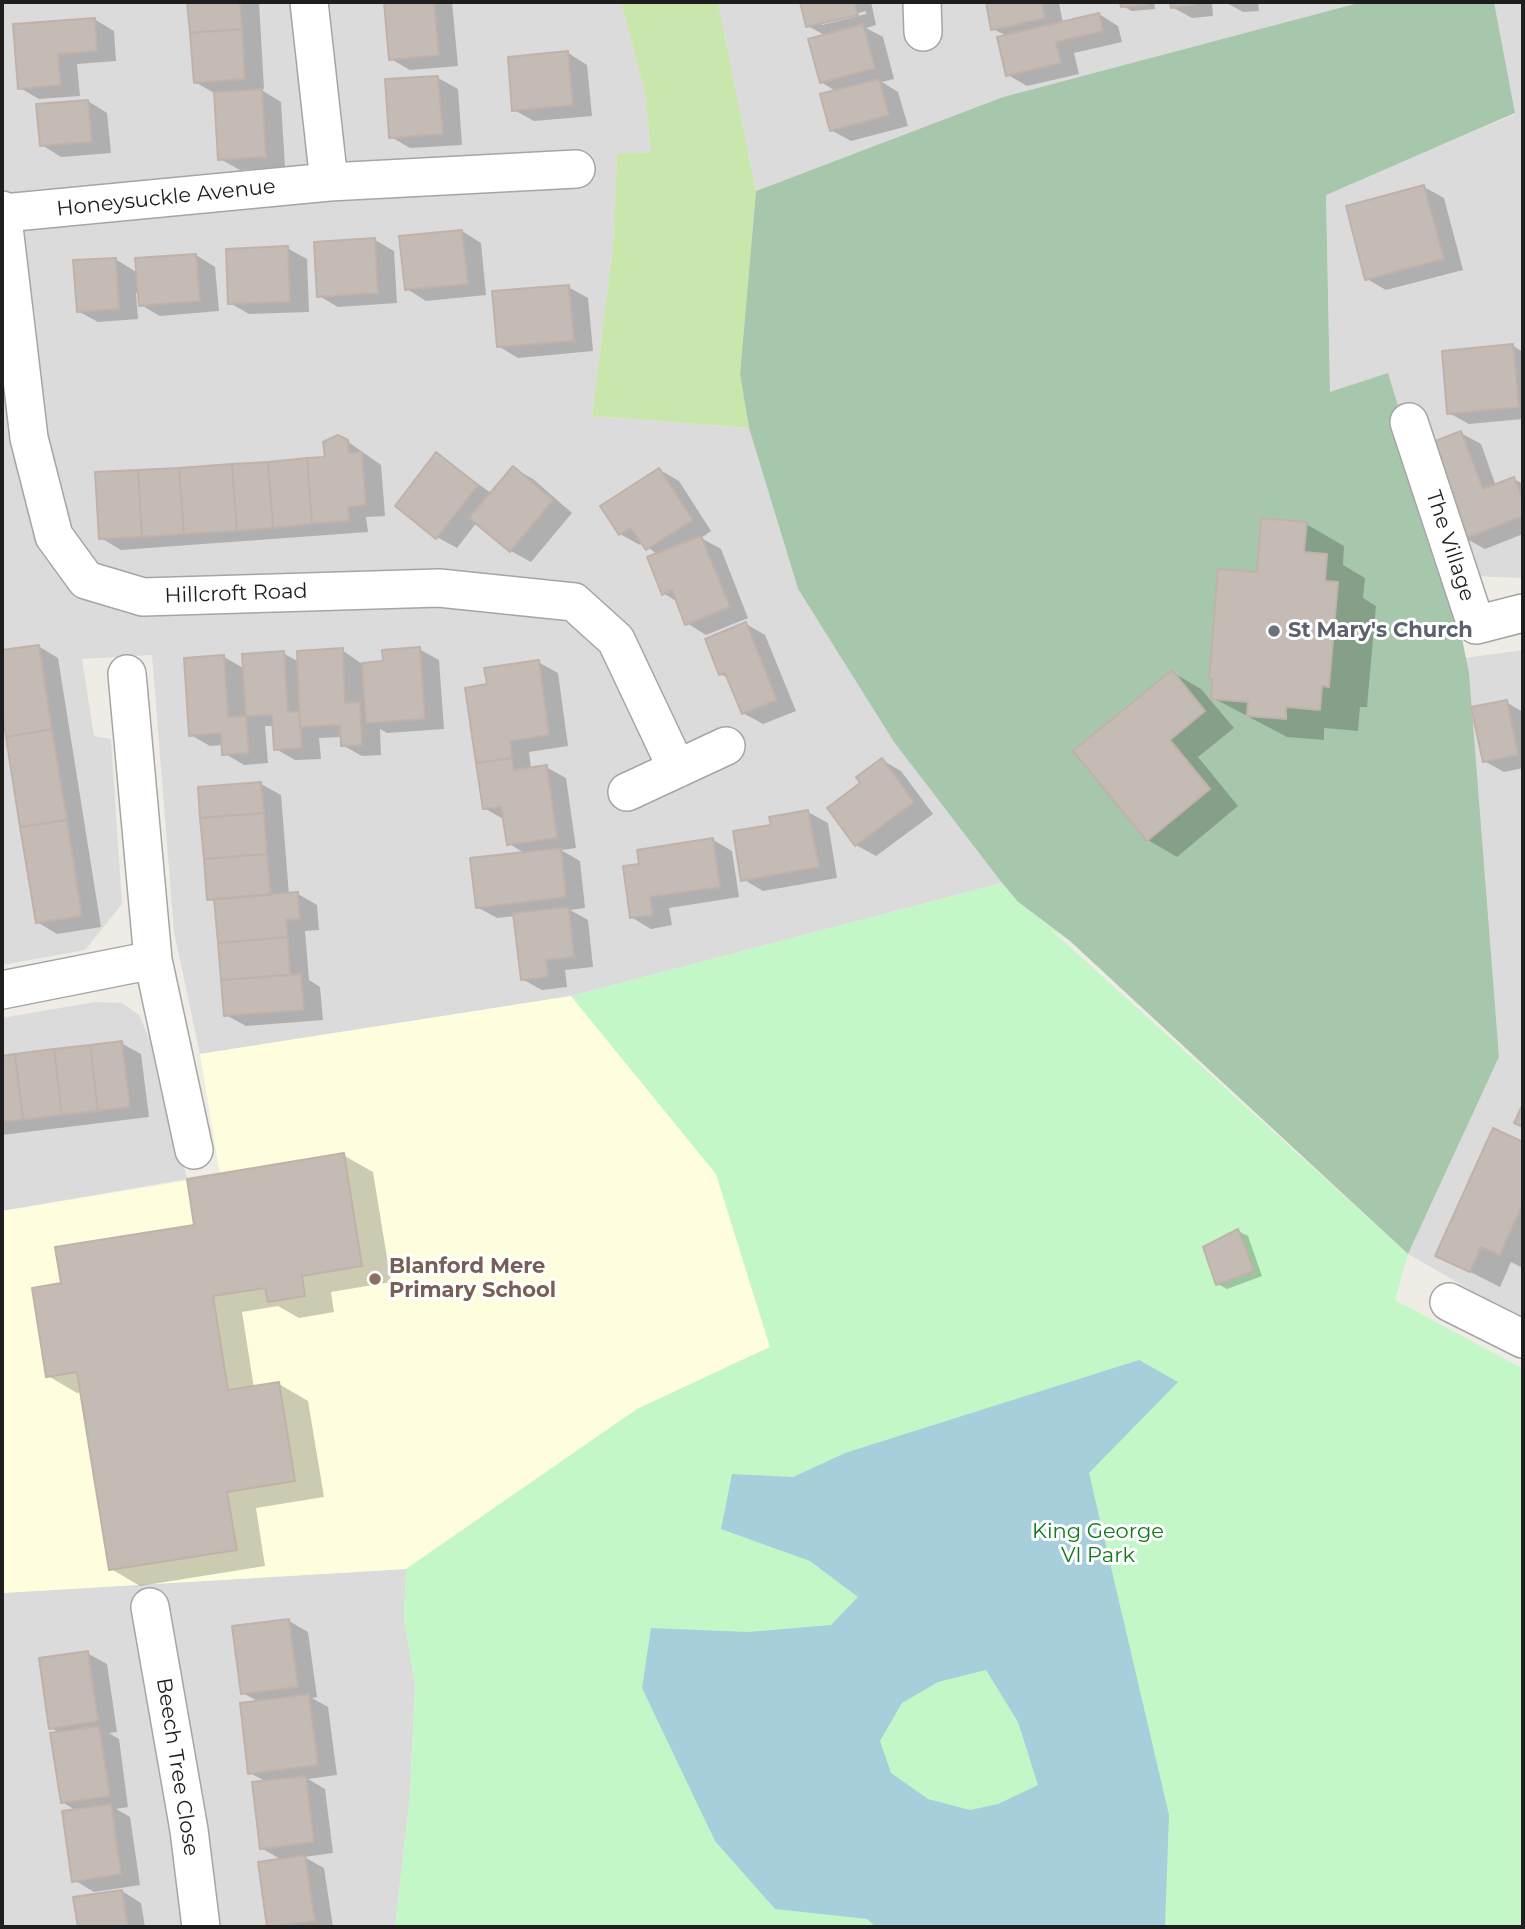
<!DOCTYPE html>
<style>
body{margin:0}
#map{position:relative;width:1525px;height:1929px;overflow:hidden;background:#efebe5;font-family:Montserrat,sans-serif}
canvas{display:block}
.frame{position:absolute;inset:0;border:4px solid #1e1e1e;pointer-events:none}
</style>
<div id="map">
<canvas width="1525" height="1929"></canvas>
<div class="frame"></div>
</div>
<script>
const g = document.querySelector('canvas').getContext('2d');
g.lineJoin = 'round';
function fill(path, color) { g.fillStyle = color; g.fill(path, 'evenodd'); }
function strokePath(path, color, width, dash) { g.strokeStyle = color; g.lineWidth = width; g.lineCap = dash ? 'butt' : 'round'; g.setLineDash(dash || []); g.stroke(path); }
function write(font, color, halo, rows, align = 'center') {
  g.font = font + ' Montserrat,sans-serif'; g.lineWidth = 6; g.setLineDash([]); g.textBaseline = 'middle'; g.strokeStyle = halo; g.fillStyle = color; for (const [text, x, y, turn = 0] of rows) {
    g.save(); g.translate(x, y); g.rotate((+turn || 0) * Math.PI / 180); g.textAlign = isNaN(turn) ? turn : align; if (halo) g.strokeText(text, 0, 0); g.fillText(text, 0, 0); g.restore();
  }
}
const residential = new Path2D(`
 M2,2H621L645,92L651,152L617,155L613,245L592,416L749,428L798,589L894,741L1002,883L571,996L200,1054L174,932L152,655L82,659L94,736L111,739L122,904L85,950L2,965Z
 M718,2H1362L1003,97L756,191Z
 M1494,2H1523V578L1449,575L1330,393L1326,194L1515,114Z
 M1523,650V1320L1408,1254L1499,1057L1465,658Z
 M95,1002L122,1003L139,1015L159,1060L187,1179L2,1211V1018Z
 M406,1569L404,1619L415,1684L410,1795L395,1927H2V1593Z`);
const education = new Path2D(`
 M571,996L716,1174L770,1347L637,1409L406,1569L2,1593V1211L220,1175L200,1054Z`);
const grass = new Path2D(`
 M621,2H718L756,191L740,374L749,428L592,416L613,245L617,154L651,152L645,92Z`);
const cemetery = new Path2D(`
 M1362,2H1494L1515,113L1326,195L1330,392L1388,373L1449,575L1469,673L1499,1057L1408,1254L1070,941L1018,902L1002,883L894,742L798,589L749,428L740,374L756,191L1003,97Z`);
const park = new Path2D(`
 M1002,883L1018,902L1070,941L1049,928L1408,1254L1395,1300L1523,1369V1927H395L410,1795L415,1684L404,1619L406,1569L637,1409L770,1347L716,1174L571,996Z`);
const water = new Path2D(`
 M1139,1360L1178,1382L1089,1473L1169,1815L1165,1927H876L867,1919L775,1909L715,1841L642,1688L651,1628L748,1632L831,1625L858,1597L810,1561L721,1529L732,1474L793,1477L845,1453ZM986,1670L1018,1722L1038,1785L998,1804L970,1810L928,1799L891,1773L880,1741L902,1703L938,1682Z`);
const shadow = new Path2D(`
 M189,2H259L264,89H260L281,102L285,167L240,170L220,159L216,94L195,82Z
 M386,2H452L458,66L410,70L391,59Z
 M802,2H871L876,25L866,28L883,37L894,79L882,82L898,92L908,126L851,141L831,130L837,92L821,82L826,36L808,26ZM866,11V14L822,25V22Z
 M988,2H1065L1059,3L1063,23L1099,14L1118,26L1122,42L1074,53L1079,74L1027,86L1008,75L1007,36L993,29Z
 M1122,2H1154L1155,9L1132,11L1122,6Z
 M1172,2H1212L1213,16L1192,18L1172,7Z
 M1225,2H1258L1259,11L1243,12Z
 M94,19L114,31L116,61L77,64L80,96L39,99L20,88Z
 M568,53L587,65L592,116L534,121L514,110Z
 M438,78L458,89L462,145L410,148L391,137Z
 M88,101L107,113L111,153L61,157L42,145Z
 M1424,187L1444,198L1463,270L1386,290L1367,279Z
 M462,231L481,243L486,295L426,301L407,289Z
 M375,240L394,251L397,303L338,307L319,296Z
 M287,248L307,259L309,312L249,314L230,303Z
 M196,255L215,267L219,311L160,316L141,305L140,293H136L138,319L98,322L78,311L115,259L138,273Z
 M568,287L588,298L593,351L518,358L498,346Z
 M1513,346L1523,352V419L1469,424L1449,413Z
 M1461,433L1481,444L1496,486L1514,479L1523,484V534L1485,549L1465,538Z
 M347,441L381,465L385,516L366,517L368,532L121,550L101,538L327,458Z
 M437,455L491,493L513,468L533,479L572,513L531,562L511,551L477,522L457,548L437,537Z
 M660,470L679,481L711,531L701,538L721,549L748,618L706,635L687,623L678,602L663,593L658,555L643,543L640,545L620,534Z
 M1306,524L1344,546L1343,565L1365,578L1363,598L1376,606L1367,707H1360L1358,731L1324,728V740L1287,737L1213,698L1258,574Z
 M746,624L765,635L796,711L763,724L743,713L730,679L720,674Z
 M38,646L58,658L101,927L57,934L37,922L2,695V652Z
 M419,649L439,660L444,729L387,733L380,729L381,755L362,756L342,745V737L319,738L321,759L295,760L276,749L274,726H265L268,763L244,765L224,753L223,745L210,746L191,735L224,657L245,669L283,653L299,662L342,650L362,664L385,663Z
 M538,662L558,673L568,746L529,752L531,769L546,767L566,778L576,848L561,850L580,861L585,908L570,910L588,920L593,967L565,970L567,987L542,990L522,979L516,916L497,918L477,907L526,854L508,843L505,820L484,808L489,686Z
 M1172,672L1201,689L1234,728L1198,757L1238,806L1177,857L1148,840Z
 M1506,702L1523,712V768L1504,772L1484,761Z
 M882,760L901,771L933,814L876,856L856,845L830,809L863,784Z
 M261,784L281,795L289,895L298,894L317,905L319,930L305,931L309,980L320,987L323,1020L246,1026L226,1015L216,903L209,899Z
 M808,812L828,823L837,878L763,891L743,879L773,826Z
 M713,840L732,851L739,897L669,908L672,925L651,929L631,917L641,865Z
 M121,1043L141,1054L149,1117L2,1135V1057Z
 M1494,1131L1523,1144V1268L1511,1262L1500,1287L1437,1255Z
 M343,1155L373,1172L391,1282L331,1292L334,1312L299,1318L278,1306L242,1312L254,1388L279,1384L308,1401L324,1497L256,1508L265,1566L140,1586L111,1569L82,1392L77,1393L48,1376L63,1285L196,1226Z
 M1238,1231L1248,1236L1262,1276L1227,1289L1218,1284Z
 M289,1621L308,1632L317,1697L312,1698L328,1707L337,1775L308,1779L325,1789L333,1853L304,1857L324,1868L333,1927H269L282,1860L261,1848L267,1782L250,1773L259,1702L243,1693Z
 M87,1653L107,1664L117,1732L109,1733L119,1739L128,1807L116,1809L130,1817L140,1885L94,1892L74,1880L77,1811L62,1802L60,1733L51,1728Z
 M122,1891L141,1903L145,1927H80L75,1898Z`);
const building = new Path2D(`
 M187,2H240L242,29L190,33Z
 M384,2H434L439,55L389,60Z
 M800,2H854L858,15L806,27Z
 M986,2H1042L1045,18L991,30Z
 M1120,2H1146V5L1121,7Z
 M1170,2H1194V5L1171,8Z
 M1099,13L1103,31L1056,42L1061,63L1006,76L997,37Z
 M95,18L97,51L58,54L61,85L18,89L13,24Z
 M863,24L875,68L820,83L808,39Z
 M242,29L245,79L194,83L190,33Z
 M568,51L573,105L512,111L508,57Z
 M438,76L443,134L389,138L385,79Z
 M879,79L889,115L830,131L820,94Z
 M262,89L266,157L218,160L214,92Z
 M88,100L92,142L40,146L36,104Z
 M1424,185L1444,259L1365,280L1346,206Z
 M462,230L468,284L405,290L399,236Z
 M375,238L378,293L317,297L314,242Z
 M288,246L290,302L228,304L226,249Z
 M196,254L200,301L139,306L135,258Z
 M116,258L119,309L77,312L73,260Z
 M569,285L574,341L497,347L492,291Z
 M1513,344L1519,407L1447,414L1442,351Z
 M1461,431L1483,489L1514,477L1523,500V516L1464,539L1428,444Z
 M338,435L348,440L349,453L362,452L366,505L348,507L349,521L312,524L307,458L325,457L323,442Z
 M436,452L478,485L436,539L395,506Z
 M307,458L312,524L273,528L268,462Z
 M268,462L273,528L237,531L232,464Z
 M232,464L237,531L184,534L179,468Z
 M513,466L553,500L510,552L469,518Z
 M179,468L184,534L142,537L138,470Z
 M659,468L693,520L646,550L631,528L619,535L600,506Z
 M138,470L142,537L99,539L95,472Z
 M1261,518L1307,522L1304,552L1327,554L1325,581L1338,582L1329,687L1322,686L1320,710L1286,707V719L1247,716L1248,702L1211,699L1212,679H1209L1218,569L1257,572Z
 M701,536L730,607L685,625L672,590L662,595L647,557Z
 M746,622L777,700L742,714L725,673L719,675L705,639Z
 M39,645L52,729L6,737L2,709V650Z
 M420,647L425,719L366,723L362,663L383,661L382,650Z
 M343,648L345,703L360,702L362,745L341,746L340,725L300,727L297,651Z
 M284,651L288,712L299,711L302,748L274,750L272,715L246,716L242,654Z
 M224,655L228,717L246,716L249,753L222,755L221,733L189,736L184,658Z
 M539,660L549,735L510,741L512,758L476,763L465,688L487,684L484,668Z
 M1172,670L1205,711L1170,740L1210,789L1147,841L1073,751Z
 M1507,700L1518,755L1483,762L1471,707Z
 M52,729L67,820L20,827L6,737Z
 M512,758L514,770L547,765L557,838L507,845L501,807L483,809L476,763Z
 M882,758L914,802L855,846L827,808L860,783L856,777Z
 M261,782L264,813L200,818L198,787Z
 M808,810L819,867L741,881L733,831L771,825L769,817Z
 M264,813L267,854L204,859L200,818Z
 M67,820L82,916L36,923L20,827Z
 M713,838L720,887L650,897L653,915L630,918L623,866L639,864L637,850Z
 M561,848L566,897L476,908L470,858Z
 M267,854L271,895L207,900L204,859Z
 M298,892L300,919L286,920L288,937L218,943L214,899Z
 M569,907L574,957L546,960L548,977L521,980L513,913Z
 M288,937L290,975L221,980L218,943Z
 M301,974L304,1010L224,1016L221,980Z
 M122,1041L130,1107L98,1111L90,1045Z
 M90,1045L98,1111L62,1115L54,1049Z
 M54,1049L62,1115L23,1120L15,1054Z
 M15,1054L23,1120L2,1122V1056Z
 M1523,1104V1127L1514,1123Z
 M1493,1128L1523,1142V1203L1500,1255L1481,1247L1470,1272L1435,1256Z
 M344,1153L362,1266L302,1276L305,1296L268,1302L265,1288L213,1296L228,1390L279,1382L295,1481L227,1492L237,1550L109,1570L77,1372L46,1377L32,1288L61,1283L55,1247L194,1225L187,1179Z
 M1238,1229L1254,1271L1216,1285L1203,1247Z
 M289,1619L298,1687L241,1694L232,1626Z
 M88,1651L98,1721L49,1729L39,1658Z
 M309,1694L318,1765L248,1774L240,1703Z
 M99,1726L110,1796L61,1803L50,1733Z
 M306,1776L314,1842L260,1849L252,1782Z
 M111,1804L121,1874L72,1882L62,1811Z
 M305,1855L315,1921L267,1927L258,1862Z
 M122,1890L128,1927H78L73,1897Z`);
const street = new Path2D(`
 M309,2L329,182
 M922,2L923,32
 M2,210L29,438L54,536L86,580L143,597L439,588L574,602L616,640L677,769
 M4,213L329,182L576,169
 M1409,422L1476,625L1523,613
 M127,674L153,960L194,1150
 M627,792L726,746
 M2,990L153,960
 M1449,1302L1523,1339
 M150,1607L189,1830L201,1927`);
const markers = [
 [1274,631,7,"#6b7280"],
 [375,1279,7,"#8d6e63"]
];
const streetNames = [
 ["Honeysuckle Avenue",166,198,-6],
 ["The Village",1450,546,72],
 ["Hillcroft Road",236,594,-2],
 ["Beech Tree Close",177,1767,81]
];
const worshipNames = [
 ["St Mary's Church",1288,631]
];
const educationNames = [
 ["Blanford Mere",389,1267],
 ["Primary School",389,1291]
];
const parkNames = [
 ["King George",1098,1532],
 ["VI Park",1098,1556]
];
fill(residential, '#dcdbdb');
fill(education, '#fefedf');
fill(grass, '#c9e7ac');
fill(cemetery, '#a7c7ac');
fill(park, '#c3f7c7');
fill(water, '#a7cfdb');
fill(shadow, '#0003');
fill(building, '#c3bbb4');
strokePath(building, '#c0b2a8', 2);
strokePath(street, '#a5a5a5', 40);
strokePath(street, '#fff', 37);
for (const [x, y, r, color] of markers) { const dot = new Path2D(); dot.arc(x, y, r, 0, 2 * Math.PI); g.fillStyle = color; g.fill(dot); strokePath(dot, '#fff', 2.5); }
write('21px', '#1e1e1e', '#fff', streetNames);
write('bold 21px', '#5b616d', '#fff', worshipNames, 'left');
write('bold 21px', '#785e54', '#fff', educationNames, 'left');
write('21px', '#0f7918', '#fff', parkNames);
</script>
